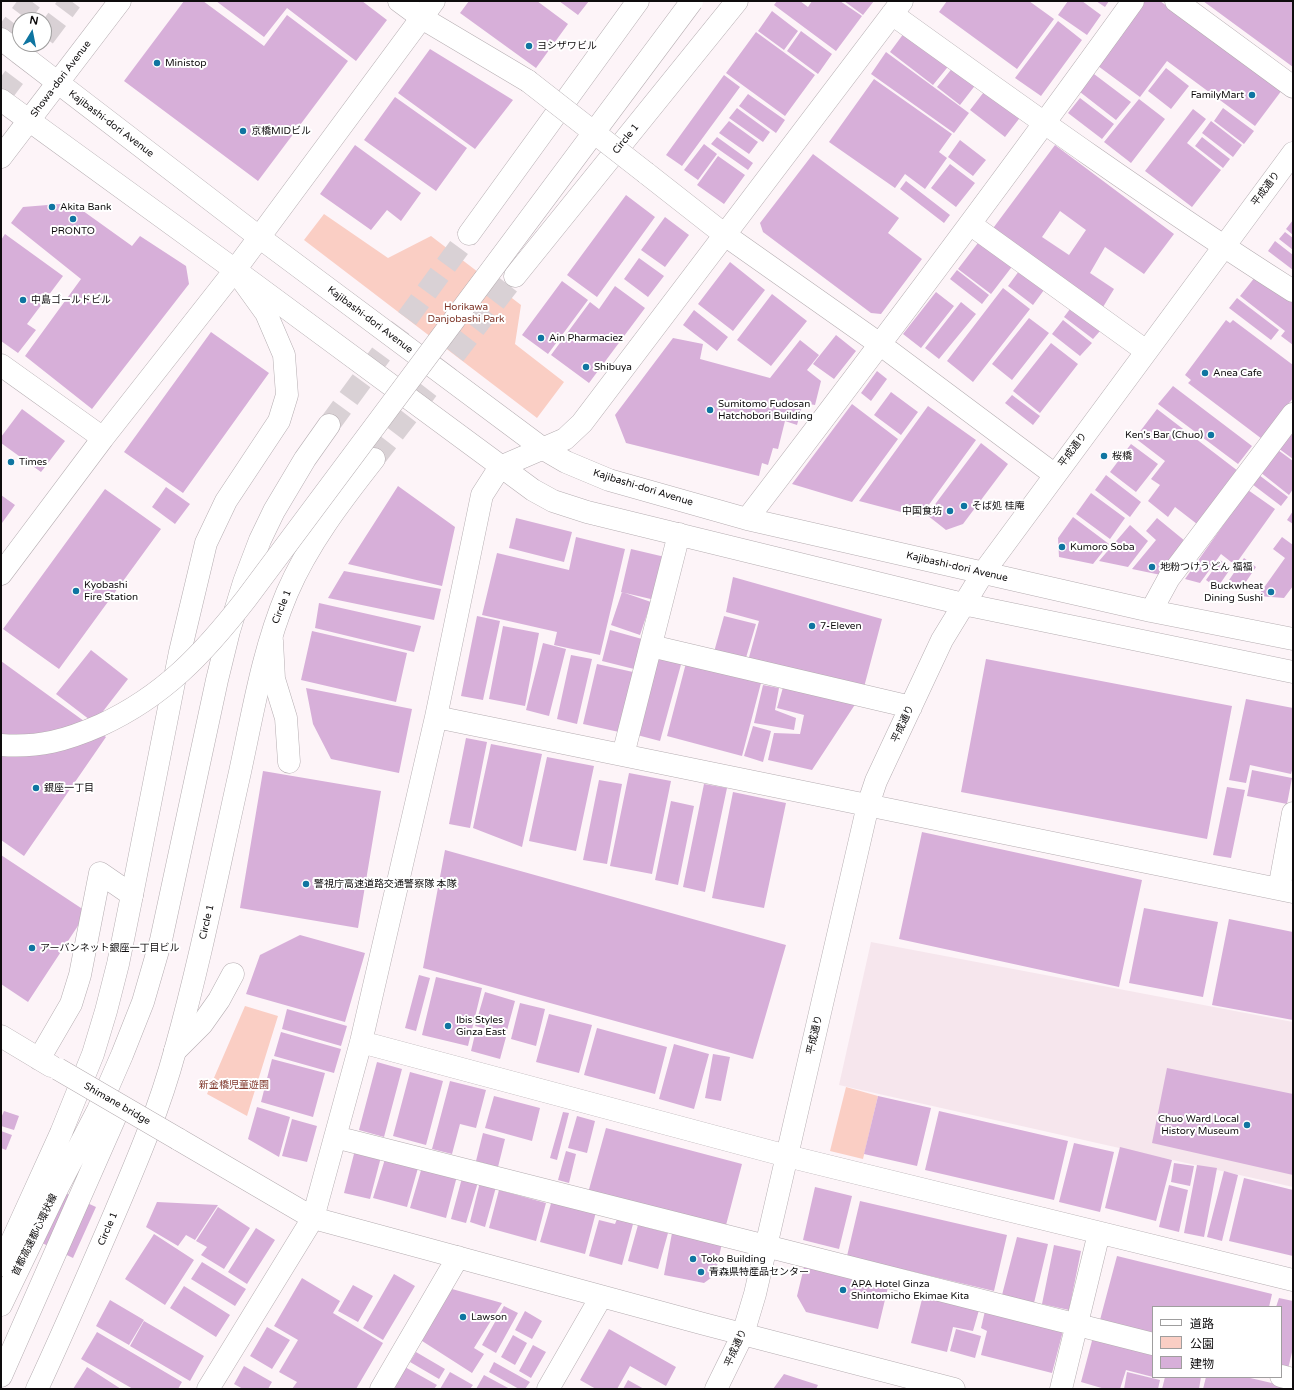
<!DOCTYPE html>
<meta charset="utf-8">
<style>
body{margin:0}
#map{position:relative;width:1294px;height:1390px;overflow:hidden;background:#fdf4f8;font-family:"Varela Round","Noto Sans JP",sans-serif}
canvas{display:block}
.frame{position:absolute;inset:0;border:2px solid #0e0c0d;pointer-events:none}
.legend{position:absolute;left:1152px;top:1306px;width:130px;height:72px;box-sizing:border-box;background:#fff;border:1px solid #9f9e9e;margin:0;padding:5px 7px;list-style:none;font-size:12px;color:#0e0c0d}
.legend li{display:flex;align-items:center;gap:8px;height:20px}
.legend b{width:20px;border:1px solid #9f9e9e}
.north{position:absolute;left:12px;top:12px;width:40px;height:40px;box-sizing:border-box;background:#fff;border:1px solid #9f9e9e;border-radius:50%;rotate:10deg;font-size:11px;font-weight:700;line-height:16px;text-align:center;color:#0e0c0d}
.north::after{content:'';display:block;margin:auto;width:14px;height:18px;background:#0f75a1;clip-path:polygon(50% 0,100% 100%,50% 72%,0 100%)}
</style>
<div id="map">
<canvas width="1294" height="1390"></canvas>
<div class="frame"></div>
<ul class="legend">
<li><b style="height:5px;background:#fff"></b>道路</li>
<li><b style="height:11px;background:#facec4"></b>公園</li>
<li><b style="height:11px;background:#d7afd9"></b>建物</li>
</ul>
<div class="north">N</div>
</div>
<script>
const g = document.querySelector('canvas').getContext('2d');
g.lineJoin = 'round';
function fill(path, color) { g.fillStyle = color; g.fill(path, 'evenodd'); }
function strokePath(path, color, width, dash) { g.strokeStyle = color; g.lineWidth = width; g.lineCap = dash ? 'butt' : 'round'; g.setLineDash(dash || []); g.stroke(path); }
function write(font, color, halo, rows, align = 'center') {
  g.font = font + ' "Varela Round","Noto Sans JP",sans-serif'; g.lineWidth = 4; g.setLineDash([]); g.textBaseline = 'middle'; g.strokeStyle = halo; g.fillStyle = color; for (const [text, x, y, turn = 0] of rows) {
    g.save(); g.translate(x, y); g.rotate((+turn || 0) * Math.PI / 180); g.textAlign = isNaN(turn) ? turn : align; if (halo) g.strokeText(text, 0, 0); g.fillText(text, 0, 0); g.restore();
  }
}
const built = new Path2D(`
 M871,942L1293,1022V1187L839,1085Z`);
const green = new Path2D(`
 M324,214L388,258L431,236L521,305L515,344L564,382L537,418L304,240Z
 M245,1006L278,1016L247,1116L207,1094Z
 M846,1087L878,1096L863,1159L830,1151Z`);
const building = new Path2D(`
 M184,1H203L264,46L287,15L348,61L258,181L124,81Z
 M216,1H362L387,20L356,61L287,8L264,37Z
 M469,1H537L568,24L536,68L460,13Z
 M559,1H589L578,15Z
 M777,1H800L808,7L812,1H840L862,16L836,51L774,5Z
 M844,1H874L863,15Z
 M947,1H1029L1054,19L1017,69L939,12Z
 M1068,1H1082L1101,15L1087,35L1058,15Z
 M1096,1H1109L1105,7Z
 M1145,1H1160L1282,90L1255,126L1167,61L1140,97L1098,66Z
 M1203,1H1293V67Z
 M772,11L798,31L784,50L758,31Z
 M1058,21L1082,40L1041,96L1015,78Z
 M907,29L951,63L933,85L890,52Z
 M801,31L832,54L818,74L787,51Z
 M756,32L815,75L785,116L726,73Z
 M430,49L513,100L475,149L398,93Z
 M886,52L969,113L954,133L871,74Z
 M954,66L977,83L960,105L937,87Z
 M1166,68L1189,86L1171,109L1148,91Z
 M1094,74L1131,102L1116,120L1080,92Z
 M724,75L740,87L682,166L666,155Z
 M874,79L952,134L939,152L947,158L925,189L905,174L895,188L829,142Z
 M987,88L1022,115L1005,137L970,110Z
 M748,94L785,120L776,133L739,106Z
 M395,97L467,148L436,191L364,140Z
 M1080,98L1114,124L1102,139L1068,113Z
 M1139,99L1165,119L1131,163L1104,142Z
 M737,108L770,132L763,142L729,118Z
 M1223,108L1254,131L1244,144L1214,121Z
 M1193,109L1206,119L1187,143L1221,170L1192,207L1145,171Z
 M729,121L758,142L749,154L719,133Z
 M1211,121L1242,145L1233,157L1202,133Z
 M717,137L753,163L748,170L711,144Z
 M1202,137L1230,159L1223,168L1195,146Z
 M960,140L986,160L973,176L948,157Z
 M704,144L717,154L698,180L684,170Z
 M355,145L421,193L401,221L387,210L371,230L320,194Z
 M1055,145L1174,234L1144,274L1105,247L1090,273L1114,289L1100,312L991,231ZM1060,211L1086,230L1069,255L1042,237Z
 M813,154L899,218L888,233L922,259L881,314L871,313L763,232L760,223Z
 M718,156L745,175L724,204L697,185Z
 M950,164L975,183L956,207L931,188Z
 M906,181L950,215L944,223L900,189Z
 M626,195L655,217L597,297L567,275Z
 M72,203L132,246L140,236L186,266L189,284L92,409L25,356L81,279L11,223L23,207Z
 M665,217L689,235L665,267L641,250Z
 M1293,220V235L1286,229Z
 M1285,232L1293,238V250L1279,239Z
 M5,234L63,276L27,324L36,330L18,353L1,341V240Z
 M981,239L1014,264L991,294L958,269Z
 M1275,241L1293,255V270L1268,251Z
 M639,258L664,276L648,297L624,279Z
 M730,262L765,290L733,331L698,304Z
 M957,270L989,295L982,304L950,279Z
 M1019,271L1044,290L1033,305L1008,286Z
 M1259,272L1293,299V345L1281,336L1285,331L1240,296Z
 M562,281L588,300L548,354L522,335Z
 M615,286L645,308L589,383L551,355L590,302L599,309Z
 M1003,288L1030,309L973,382L947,361Z
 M936,292L954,306L921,348L903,334Z
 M772,294L807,321L771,366L737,340Z
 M1237,298L1279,330L1271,340L1229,308Z
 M961,302L976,314L939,359L925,348Z
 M1070,309L1100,331L1093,339L1064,317Z
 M694,310L728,337L717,351L683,325Z
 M1029,318L1049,333L1012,380L992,364Z
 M1063,320L1092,343L1080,356L1052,334Z
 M1226,320L1230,323L1233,320L1293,365V398L1262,439L1188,383L1191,380L1185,375Z
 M211,332L269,373L183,493L124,452Z
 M836,335L856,351L834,379L813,364Z
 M673,338L703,344L700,359L770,378L800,340L819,355L807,370L821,381L815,405L803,403L797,425L785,421L778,449L773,448L768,465L762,463L759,476L626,443L615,415Z
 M1051,343L1078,364L1040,413L1013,391Z
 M877,371L887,379L871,401L861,393Z
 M1173,386L1252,446L1238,464L1158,404Z
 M891,392L918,412L901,435L874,415Z
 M1012,395L1040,416L1033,425L1005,403Z
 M852,404L898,439L852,502L792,484Z
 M928,406L976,440L920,517L859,501Z
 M22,409L65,441L41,472L1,443V437Z
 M1157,409L1238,471L1197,524L1175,507L1168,517L1148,501L1160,485L1151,479L1165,461L1135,438Z
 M1293,429V459L1278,448Z
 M981,443L1008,464L963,524L946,530L927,515Z
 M1131,444L1158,464L1136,492L1110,472Z
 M1278,450L1293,461V489L1289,495L1260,472Z
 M1106,475L1141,502L1130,517L1095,490Z
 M1259,475L1288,497L1281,506L1252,484Z
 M398,486L455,527L442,586L348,564Z
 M166,487L190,504L175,524L152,507Z
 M105,489L161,529L59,669L3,629Z
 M1248,490L1275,509L1235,565L1221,554L1200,583L1185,579Z
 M1091,493L1125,518L1110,539L1076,514Z
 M1,495L15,505L2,523L1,522Z
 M1293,511V524L1287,520Z
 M1073,517L1109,544L1093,564L1059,557L1058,538Z
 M516,518L572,532L564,562L509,548Z
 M1157,518L1185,541L1161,575L1132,569L1156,540L1146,531Z
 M1130,525L1148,541L1128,567L1099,561Z
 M576,537L625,549L600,655L554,645L557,632L482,615L497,553L569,570Z
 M1282,537L1293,545V586L1284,598L1258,596L1285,558L1273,549Z
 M631,549L665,557L655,600L621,592Z
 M1244,558L1256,567L1241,589L1229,580Z
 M1220,560L1231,568L1217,588L1206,580Z
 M344,571L441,589L434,620L328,598Z
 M733,577L882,619L863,691L748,661L759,621L726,612Z
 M622,592L651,602L640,635L611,625Z
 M319,603L421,626L414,652L315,628Z
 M477,616L500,621L483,700L461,696Z
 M724,616L756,624L745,661L714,652Z
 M503,626L539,633L525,706L489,699Z
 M610,630L642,639L634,669L602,661Z
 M312,631L407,653L396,702L301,680Z
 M543,643L566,649L549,716L526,710Z
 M91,650L128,679L94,723L56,694Z
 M658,654L682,661L660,741L637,735Z
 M571,655L592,659L577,724L557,719Z
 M986,659L1232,706L1207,839L961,792Z
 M1,661L106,737L24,856L1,840Z
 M686,663L761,683L742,756L667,736Z
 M597,664L633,672L619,732L583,724Z
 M784,684L856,703L812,770L768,760L774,733L800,734L804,715L777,708Z
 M763,685L779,688L775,710L796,718L794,730L754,723Z
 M306,688L412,709L399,773L331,759L313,724Z
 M1246,699L1293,708V767L1291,774L1250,765L1246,783L1229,780Z
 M753,726L771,731L763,762L744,756Z
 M466,738L487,742L470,828L449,824Z
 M491,744L542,754L522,847L473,828Z
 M547,757L594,766L576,851L529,841Z
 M1252,770L1292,778L1287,804L1247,796Z
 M263,771L381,791L358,928L240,908Z
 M629,773L671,781L652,874L610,866Z
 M599,780L622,784L607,864L583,860Z
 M704,784L727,788L705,892L683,887Z
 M1227,787L1245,790L1231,858L1213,855Z
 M733,792L786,803L764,908L712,898Z
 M671,801L694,806L678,885L655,880Z
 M922,832L1142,880L1119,987L899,939Z
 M445,850L786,945L753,1059L423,968Z
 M1,855L87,912L28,1002L1,984Z
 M1144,908L1218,922L1203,997L1129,983Z
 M1229,919L1293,932V1020L1212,1005Z
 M300,935L365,953L345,1022L246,994L260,955Z
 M419,975L430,978L416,1031L405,1028Z
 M436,977L482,988L468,1046L422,1035Z
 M485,992L515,1001L506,1034L475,1026Z
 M520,1003L545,1009L536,1046L511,1039Z
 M287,1009L347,1026L341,1046L282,1029Z
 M549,1014L592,1025L579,1073L536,1062Z
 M597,1028L667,1047L655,1094L584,1075Z
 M476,1030L506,1037L500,1059L471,1051Z
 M281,1032L341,1049L334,1073L274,1056Z
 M674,1044L709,1054L694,1109L659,1099Z
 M713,1054L730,1057L721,1101L705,1098Z
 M272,1059L325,1073L313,1117L261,1102Z
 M377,1062L402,1069L384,1137L359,1130Z
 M1167,1068L1293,1094V1175L1152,1143Z
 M410,1072L443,1081L426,1145L393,1136Z
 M450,1081L486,1090L476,1128L460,1124L452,1154L432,1149Z
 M494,1096L540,1108L532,1141L485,1128Z
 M878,1096L931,1108L917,1166L864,1154Z
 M257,1107L290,1117L279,1157L248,1139Z
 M4,1111L19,1116L14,1130L1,1126V1118Z
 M939,1111L1068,1141L1054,1200L925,1170Z
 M563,1112L569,1113L557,1160L550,1158Z
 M577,1116L595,1121L587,1153L568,1148Z
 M292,1119L317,1126L307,1162L282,1156Z
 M606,1128L742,1164L725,1229L588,1193Z
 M1,1131L12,1135L6,1150L1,1148Z
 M483,1133L505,1139L498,1167L476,1161Z
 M1074,1143L1114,1152L1100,1212L1059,1202Z
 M1120,1147L1172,1160L1156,1221L1105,1208Z
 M355,1150L381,1157L370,1199L344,1193Z
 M566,1151L576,1154L569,1183L558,1180Z
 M385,1159L418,1168L407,1207L373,1198Z
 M1174,1163L1194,1166L1190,1186L1171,1182Z
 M1197,1165L1217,1168L1204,1237L1184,1233Z
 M422,1167L457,1176L446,1218L410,1208Z
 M1224,1171L1238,1175L1222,1241L1207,1237Z
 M462,1178L478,1182L466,1223L451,1219Z
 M1244,1178L1293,1190V1256L1229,1241Z
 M480,1182L496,1187L485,1227L470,1222Z
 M1169,1185L1188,1190L1179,1232L1159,1227Z
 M815,1187L852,1196L839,1249L803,1240Z
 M499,1190L546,1203L536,1241L489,1228Z
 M63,1192L96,1207L73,1258L40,1242Z
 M552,1200L596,1212L585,1254L540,1242Z
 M860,1201L1007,1235L994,1291L847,1256Z
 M157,1202L218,1205L195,1240L186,1235L178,1246L146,1227Z
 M218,1207L250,1228L224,1269L201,1255L207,1247L196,1241Z
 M617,1219L633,1224L622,1265L589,1256L599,1220L615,1224Z
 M638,1225L668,1233L658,1269L628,1261Z
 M256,1228L275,1240L247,1284L228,1272Z
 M672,1233L722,1243L715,1275L704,1283L664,1275Z
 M154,1234L194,1260L165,1305L125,1279Z
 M1017,1237L1048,1244L1034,1303L1002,1295Z
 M1054,1245L1081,1251L1069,1310L1042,1304Z
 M1117,1256L1272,1294L1269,1307H1153V1333L1100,1320Z
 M202,1262L246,1289L235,1306L191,1279Z
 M805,1263L889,1283L878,1329L806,1312L797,1296Z
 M394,1274L415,1286L383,1340L363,1328Z
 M302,1278L340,1301L333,1313L383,1343L356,1389H292L297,1382L279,1372L298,1340L274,1326Z
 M353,1285L373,1296L358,1322L338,1311Z
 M184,1286L230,1315L216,1337L170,1308Z
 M452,1289L502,1303L474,1348L484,1354L472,1373L419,1339Z
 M923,1295L979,1310L973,1331L953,1327L947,1352L911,1343Z
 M1279,1298L1293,1301V1348L1288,1369L1281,1367V1307H1276Z
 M110,1300L144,1320L129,1345L96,1326Z
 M504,1306L518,1313L496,1353L482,1345Z
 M525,1311L542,1321L532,1339L515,1330Z
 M985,1311L1063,1331L1052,1373L981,1355L987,1331L981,1328Z
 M144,1321L204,1356L190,1381L130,1346Z
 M267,1327L290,1340L272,1369L250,1356Z
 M609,1329L676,1367L666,1386L630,1366L617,1389H596L580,1380Z
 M956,1329L981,1336L975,1358L950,1351Z
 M97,1332L182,1382L178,1389H133L81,1359Z
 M513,1335L527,1343L515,1365L501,1357Z
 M1093,1337L1153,1354V1377L1126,1370L1120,1389H1105L1081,1382Z
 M533,1345L546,1352L531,1378L519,1371Z
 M416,1352L445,1369L439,1379L410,1362Z
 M494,1362L530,1382L525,1389H519L489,1372Z
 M244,1366L272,1382L268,1389H243L234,1384Z
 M87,1367L121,1389H73Z
 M405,1367L437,1385L434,1389H398L394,1387Z
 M450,1372L473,1385L470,1389H440Z
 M1127,1372L1160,1380L1158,1389H1124Z
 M784,1374L818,1385L816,1389H773Z
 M484,1375L510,1389H476Z
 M1165,1377H1201L1199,1389H1162Z
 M1206,1377H1246L1293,1388V1389H1203Z
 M628,1380L644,1389H623Z`);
const majorTunnel = new Path2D(`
 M44,37L71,1
 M1,41L31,1
 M1,95L39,44`);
const highwayTunnel = new Path2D(`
 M329,425L469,234
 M374,459L515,276`);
const minor = new Path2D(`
 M399,1L422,18L528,81
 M1176,1L1293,87
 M892,14C1024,109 1156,204 1293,291
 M1,39L259,237L542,448L566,462L609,480L747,519L1151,611L1293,639
 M1,100L235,270L533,490L553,501L587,512L963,604L1293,672
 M646,173L725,235L881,345L1055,475
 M970,224L1146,351
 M1,365L103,438
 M747,519C878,348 1007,176 1133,1
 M1,574L103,438L235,270L434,1
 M1151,611L1169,578L1293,414
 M272,641L274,679L286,718L289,762
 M651,646L911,707
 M436,717L1293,892
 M623,755L679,534
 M1279,889L1293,813
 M1,1036L51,1066
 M361,1042L787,1156L1293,1280
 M175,1051L202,1024L219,1000L233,974
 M39,1059L71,1004L80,975L100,873L132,895
 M335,1137L1153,1344
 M178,1139L313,1218L704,1324L954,1389
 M1281,1376L1293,1379
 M208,1389L313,1218L361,1042L436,717L482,495L500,467L565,439L582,423L902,1
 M381,1389L458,1257
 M548,1389L601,1297
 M716,1389L743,1334L755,1294L868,805L876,781L942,640L983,573L1293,153
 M1061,1389L1099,1233`);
const major = new Path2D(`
 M1,157L120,1`);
const highway = new Path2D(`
 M469,234L638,1
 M515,276L737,1
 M1,1265L61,1133L93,1054L106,1011L118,964L132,895L180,652L206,543L226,501L279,421L287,395L284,355L266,313L235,270
 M1,1305L58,1187L98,1110L122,1055L143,1002L161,940L217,680L229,631L244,582L260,540L274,511L305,459L329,425
 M1,1376L120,1106
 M37,1389C64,1331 89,1273 114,1215C137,1161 160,1107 175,1051C201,959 219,865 240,772C253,712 263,650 287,593C308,544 341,501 374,459`);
const minorBridge = new Path2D(`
 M528,81L646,173
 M58,1069L178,1139`);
const highwayBridge = new Path2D(`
 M1,745C39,748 67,740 101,725C164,696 204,653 246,599L692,1`);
const markers = [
 [529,46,4,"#0f75a1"],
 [157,63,4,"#0f75a1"],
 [1252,95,4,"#0f75a1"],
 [243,131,4,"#0f75a1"],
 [52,207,4,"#0f75a1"],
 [73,219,4,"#0f75a1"],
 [23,300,4,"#0f75a1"],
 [541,338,4,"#0f75a1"],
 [586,367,4,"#0f75a1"],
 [1205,373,4,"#0f75a1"],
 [710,410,4,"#0f75a1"],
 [1211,435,4,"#0f75a1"],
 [1104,456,4,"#0f75a1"],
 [11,462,4,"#0f75a1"],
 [964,506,4,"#0f75a1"],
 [950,511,4,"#0f75a1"],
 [1062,547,4,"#0f75a1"],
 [1152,567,4,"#0f75a1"],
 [76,591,4,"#0f75a1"],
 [1271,592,4,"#0f75a1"],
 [812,626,4,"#0f75a1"],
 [36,788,4,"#0f75a1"],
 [306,884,4,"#0f75a1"],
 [32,948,4,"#0f75a1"],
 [448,1026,4,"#0f75a1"],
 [1247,1125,4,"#0f75a1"],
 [693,1259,4,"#0f75a1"],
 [701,1272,4,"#0f75a1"],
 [843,1290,4,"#0f75a1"],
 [463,1317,4,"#0f75a1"]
];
const poiNames = [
 ["ヨシザワビル",537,46],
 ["Ministop",165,63],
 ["FamilyMart",1244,95,"right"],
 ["京橋MIDビル",251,131],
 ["Akita Bank",60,207],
 ["PRONTO",73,231,"center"],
 ["中島ゴールドビル",31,300],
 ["Ain Pharmaciez",549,338],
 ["Shibuya",594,367],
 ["Anea Cafe",1213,373],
 ["Sumitomo Fudosan",718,404],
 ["Hatchobori Building",718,416],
 ["Ken's Bar (Chuo)",1203,435,"right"],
 ["桜橋",1112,456],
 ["Times",19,462],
 ["そば処 桂庵",972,506],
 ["中国食坊",942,511,"right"],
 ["Kumoro Soba",1070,547],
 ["地粉つけうどん 福福",1160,567],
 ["Kyobashi",84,585],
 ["Fire Station",84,597],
 ["Buckwheat",1263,586,"right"],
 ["Dining Sushi",1263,598,"right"],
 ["7-Eleven",820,626],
 ["銀座一丁目",44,788],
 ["警視庁高速道路交通警察隊 本隊",314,884],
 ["アーバンネット銀座一丁目ビル",40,948],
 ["Ibis Styles",456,1020],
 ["Ginza East",456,1032],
 ["Chuo Ward Local",1239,1119,"right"],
 ["History Museum",1239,1131,"right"],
 ["Toko Building",701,1259],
 ["青森県特産品センター",709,1272],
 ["APA Hotel Ginza",851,1284],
 ["Shintomicho Ekimae Kita",851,1296],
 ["Lawson",471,1317]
];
const streetNames = [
 ["Showa-dori Avenue",61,79,-53],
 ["Kajibashi-dori Avenue",111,124,37],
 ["Circle 1",626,139,-51],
 ["平成通り",1266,189,-53],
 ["Kajibashi-dori Avenue",370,320,37],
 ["平成通り",1073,450,-53],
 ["Kajibashi-dori Avenue",643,488,17],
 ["Kajibashi-dori Avenue",957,567,13],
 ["Circle 1",282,607,-68],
 ["平成通り",903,724,-65],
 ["Circle 1",207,922,-77],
 ["平成通り",815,1035,-77],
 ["Shimane bridge",117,1104,30],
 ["Circle 1",108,1229,-67],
 ["首都高速都心環状線",35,1235,-64],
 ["平成通り",736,1348,-66]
];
const parkNames = [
 ["Horikawa",466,307],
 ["Danjobashi Park",466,319],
 ["新金橋児童遊園",234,1085]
];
fill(built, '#f6e6ed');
fill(green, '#facec4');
fill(building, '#d7afd9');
strokePath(majorTunnel, '#d9d1d5', 22, [22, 11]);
strokePath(highwayTunnel, '#d9d1d5', 22, [22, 11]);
strokePath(minor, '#b5adb1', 23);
strokePath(major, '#b5adb1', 23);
strokePath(highway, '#b5adb1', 23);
strokePath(minor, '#fff', 22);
strokePath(major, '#fff', 22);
strokePath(highway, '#fff', 22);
strokePath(minorBridge, '#b5adb1', 23, []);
strokePath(highwayBridge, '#b5adb1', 23, []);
strokePath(minorBridge, '#fff', 22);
strokePath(highwayBridge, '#fff', 22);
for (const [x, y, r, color] of markers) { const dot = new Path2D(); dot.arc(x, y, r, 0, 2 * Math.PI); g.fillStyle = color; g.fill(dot); strokePath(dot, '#fff', 1.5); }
write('10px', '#0e0c0d', '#fff', poiNames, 'left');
write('10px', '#0e0c0d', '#fff', streetNames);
write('10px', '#7f372a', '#fff', parkNames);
</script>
